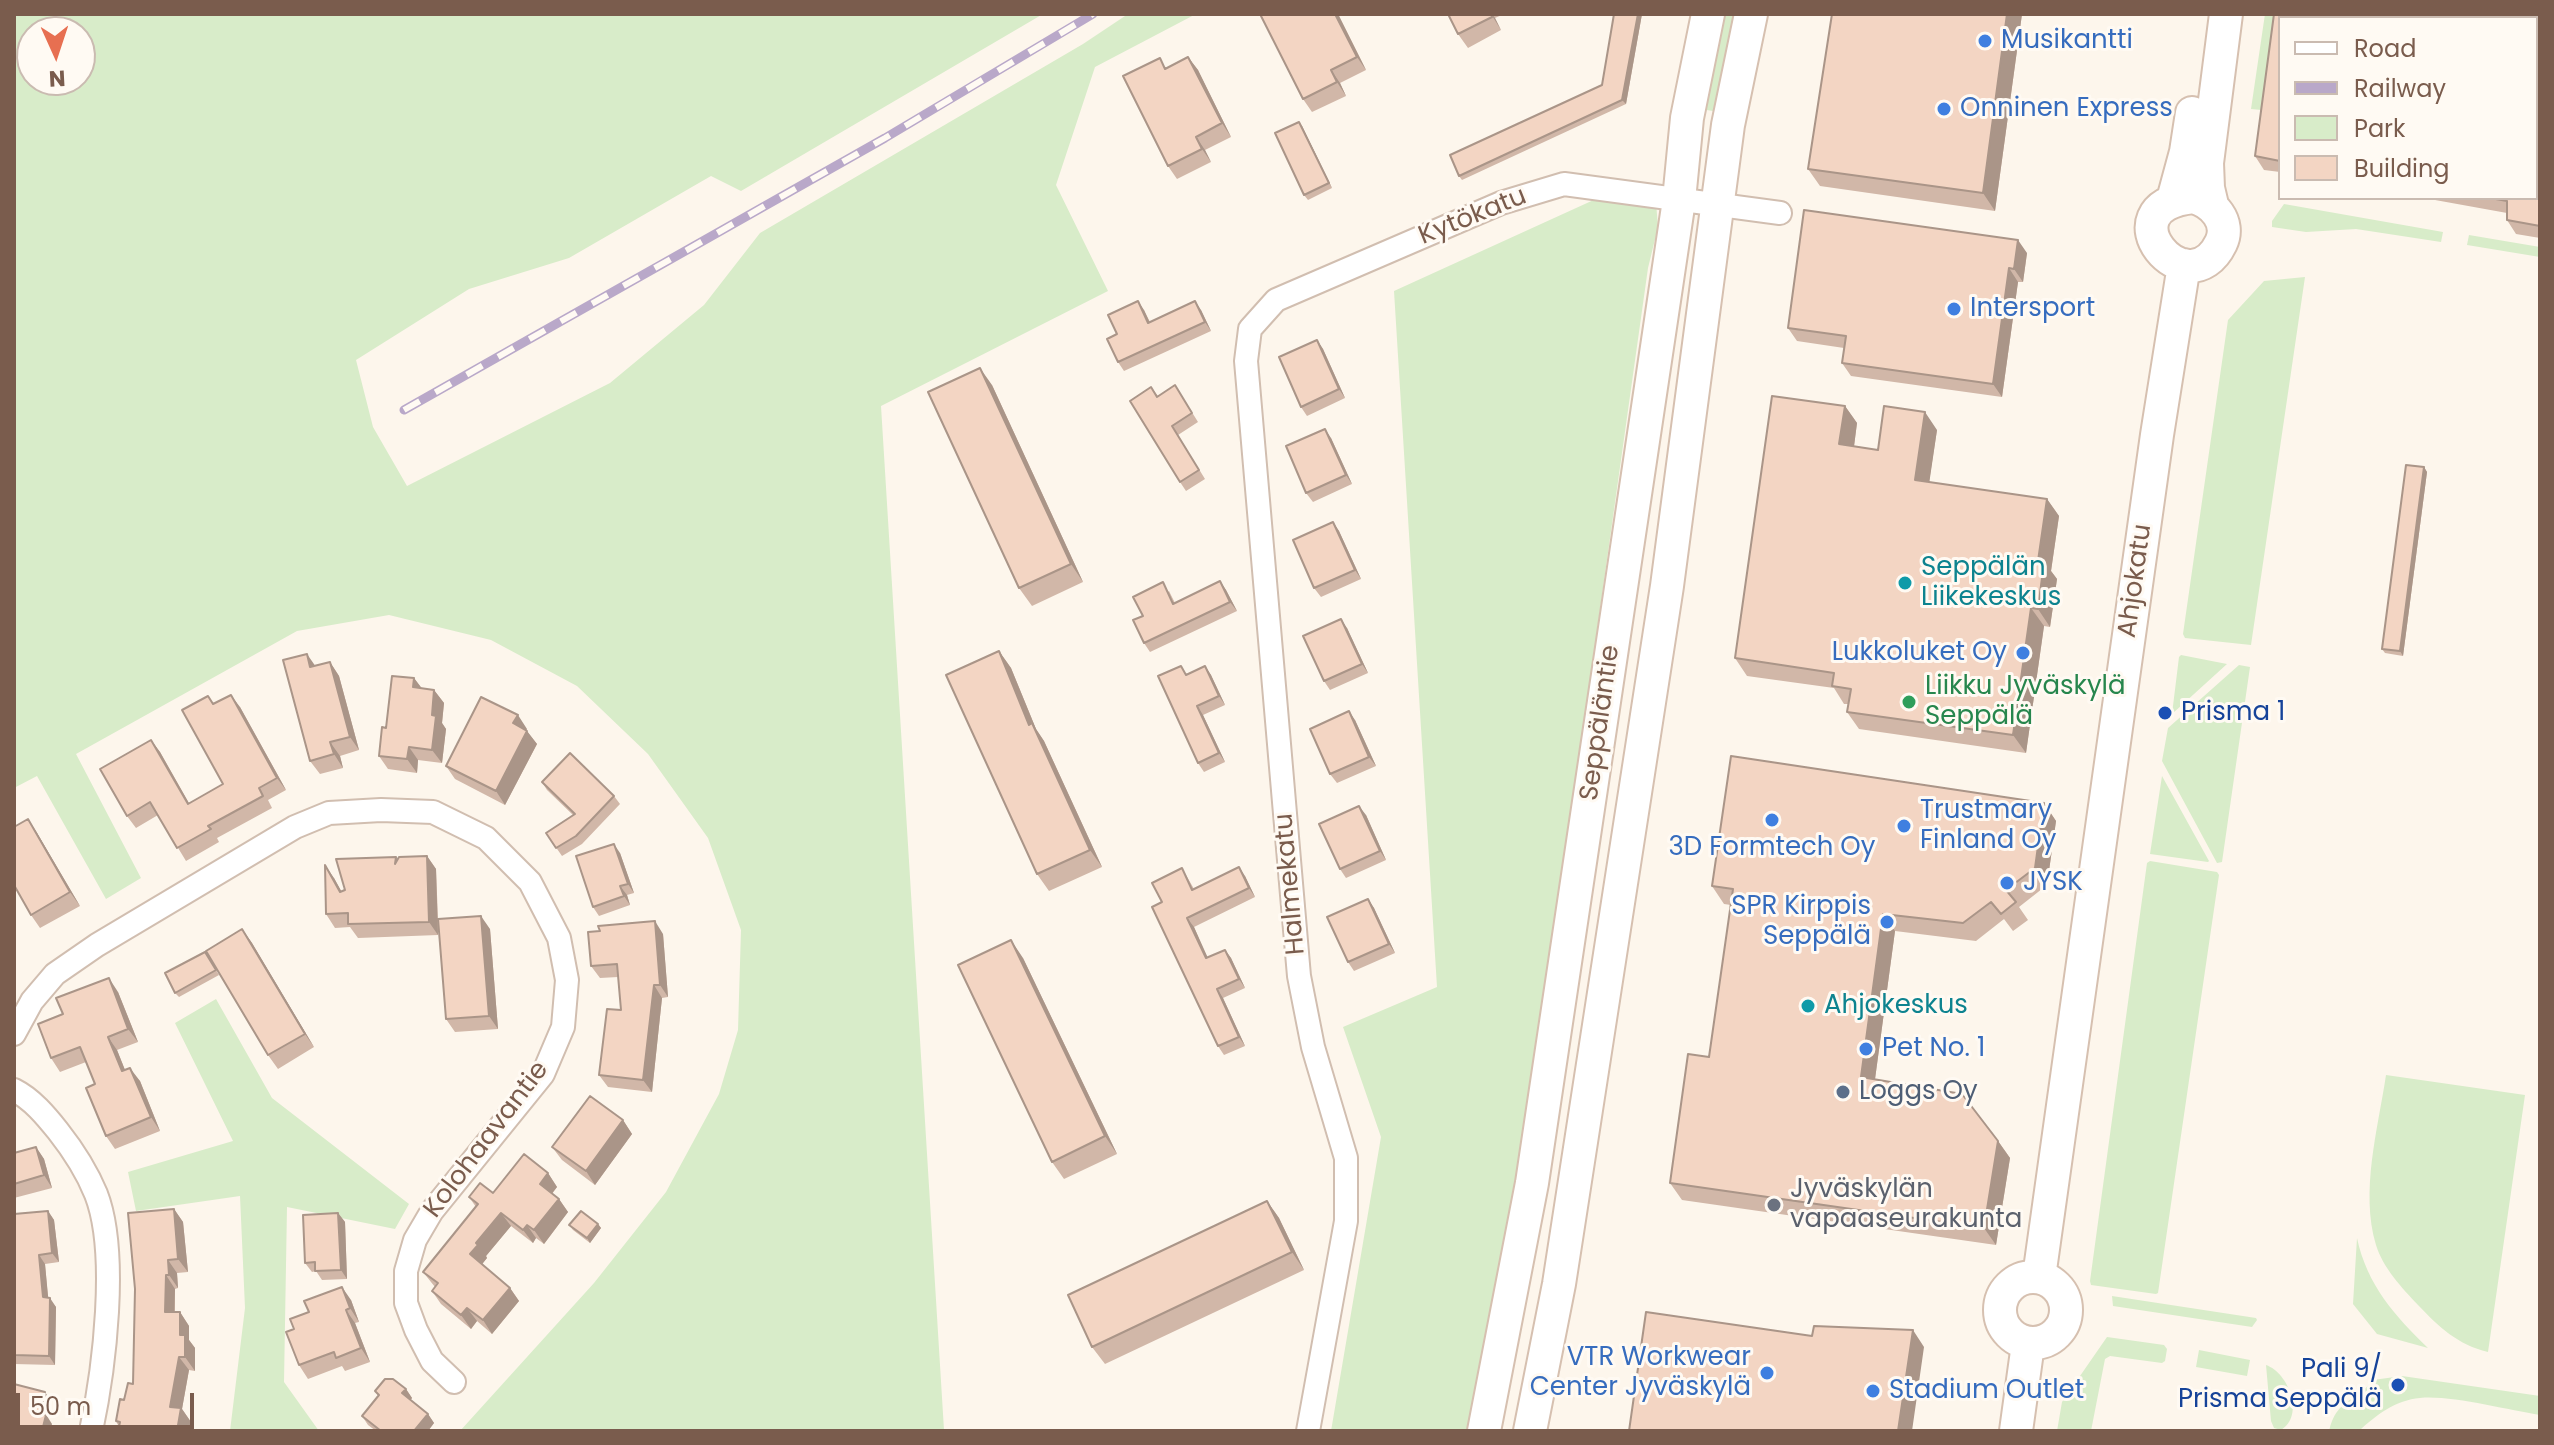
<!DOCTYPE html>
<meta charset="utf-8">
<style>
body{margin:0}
#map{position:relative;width:2554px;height:1445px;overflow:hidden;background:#fdf6ec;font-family:Poppins,sans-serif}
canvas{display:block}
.frame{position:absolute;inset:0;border:16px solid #7a5c4d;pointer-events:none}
.legend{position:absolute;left:2278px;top:16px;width:260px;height:184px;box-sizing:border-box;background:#fffaf3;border:2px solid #cabbb1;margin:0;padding:10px 14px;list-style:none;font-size:24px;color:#7a5c4d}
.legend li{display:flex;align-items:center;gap:16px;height:40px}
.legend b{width:40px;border:2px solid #cabbb1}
.north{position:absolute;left:16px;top:16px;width:80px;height:80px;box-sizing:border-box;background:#fffaf3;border:2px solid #cabbb1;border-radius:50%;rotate:177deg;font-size:22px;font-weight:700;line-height:32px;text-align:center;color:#7a5c4d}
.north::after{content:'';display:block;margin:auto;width:28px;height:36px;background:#e76f51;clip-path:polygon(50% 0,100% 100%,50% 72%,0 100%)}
.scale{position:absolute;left:16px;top:1393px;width:178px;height:36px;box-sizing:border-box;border:4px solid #7a5c4d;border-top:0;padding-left:10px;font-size:24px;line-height:28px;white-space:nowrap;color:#7a5c4d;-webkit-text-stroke:6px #fffaf3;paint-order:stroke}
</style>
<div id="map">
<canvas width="2554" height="1445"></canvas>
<div class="frame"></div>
<ul class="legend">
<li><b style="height:10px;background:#fff"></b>Road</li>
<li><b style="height:10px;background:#b9a8c9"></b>Railway</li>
<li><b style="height:22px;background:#d8ecc9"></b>Park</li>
<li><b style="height:22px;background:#f3d5c3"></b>Building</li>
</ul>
<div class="north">N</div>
<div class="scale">50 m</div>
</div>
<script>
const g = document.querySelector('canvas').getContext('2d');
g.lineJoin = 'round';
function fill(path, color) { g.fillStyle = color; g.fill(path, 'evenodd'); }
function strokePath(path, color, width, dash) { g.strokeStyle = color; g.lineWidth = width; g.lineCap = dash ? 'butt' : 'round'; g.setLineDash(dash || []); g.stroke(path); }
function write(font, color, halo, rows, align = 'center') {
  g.font = font + ' Poppins,sans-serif'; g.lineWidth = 6; g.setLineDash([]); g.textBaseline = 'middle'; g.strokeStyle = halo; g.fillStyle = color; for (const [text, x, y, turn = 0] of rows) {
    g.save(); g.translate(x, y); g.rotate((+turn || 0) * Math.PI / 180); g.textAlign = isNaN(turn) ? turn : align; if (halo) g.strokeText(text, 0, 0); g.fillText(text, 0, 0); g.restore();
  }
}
const green = new Path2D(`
 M14,14H1043L741,191L711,176L569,258L469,289L356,360L373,427L407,486L610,383L704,305L760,233L1083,44L1128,14H1196L1095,67L1056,185L1108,291L881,406L944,1430L460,1431L594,1283L666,1192L719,1094L738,1030L741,930L708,838L648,754L577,686L491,640L389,615L297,631L76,754L141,878L106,899L37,776L14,788ZM32,32H80V80H32Z
 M1722,14H1734L1713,111L1700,109Z
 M2265,14H2286L2280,18L2272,111L2251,109Z
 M1609,193L1656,202L1658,227L1648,268L1531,1100L1467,1431H1331L1381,1137L1343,1027L1437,987L1394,291Z
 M2284,204L2443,232L2441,242L2356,229L2306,232L2272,227V221Z
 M2469,235L2540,247V257L2467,245Z
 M2305,277L2251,645L2185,638L2183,634L2228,320L2264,281Z
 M2181,655L2227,664L2172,714L2179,657Z
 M2239,665L2250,667L2222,862L2217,863L2162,761L2168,728Z
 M2162,776L2209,861L2208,862L2150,854Z
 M2150,861L2217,872L2219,875L2158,1293L2156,1294L2091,1285L2090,1281L2147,863Z
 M216,999L272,1098L409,1204L395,1229L287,1207L284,1382L319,1431H230L245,1308L240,1196L136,1211L128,1172L233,1141L175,1023Z
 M2386,1075L2525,1095L2488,1352C2458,1345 2439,1327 2418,1305C2402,1288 2383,1268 2376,1245C2360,1191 2378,1129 2386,1075Z
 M2357,1238C2367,1285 2395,1316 2428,1348L2377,1334L2353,1304Z
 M2112,1296L2256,1318L2257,1320L2252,1327L2113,1306Z
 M2107,1337L2164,1345L2167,1349L2165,1361L2162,1363L2110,1356L2105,1359L2091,1431H2057L2062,1402Z
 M2199,1350L2250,1360L2247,1376L2196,1367Z
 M2266,1365C2289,1373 2305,1416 2281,1430L2274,1428L2271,1421Z
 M2402,1376L2540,1396V1415C2507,1410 2451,1395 2420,1398C2396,1400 2376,1415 2359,1431H2329C2337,1398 2354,1404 2373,1380Z`);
const street = new Path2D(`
 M14,1034L32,1001L55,974L97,945L295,827L329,813L381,810L433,812L486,838L530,882L559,938L567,980L563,1027L543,1074L432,1211L415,1240L406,1271V1303L416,1330L432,1361L454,1382
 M14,1090C32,1099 46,1116 58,1131C73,1150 87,1172 96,1194C119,1253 104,1370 91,1431
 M1308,1431L1346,1221V1158L1313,1047L1299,976L1246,361L1250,329L1276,300L1501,203L1564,184L1780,213`);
const secondary = new Path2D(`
 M2193,197C2213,202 2231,222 2221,243C2188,311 2100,207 2193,197Z
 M2173,200L2186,152L2192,113
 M2212,205L2208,188L2207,163L2226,14
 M2000 1310a33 33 0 1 1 66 0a33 33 0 1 1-66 0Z
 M2039,1277L2157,435L2184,265
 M1484,1431L1532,1183L1679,200L1687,118L1708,14
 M1530,1431L1559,1284L1667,586L1728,125L1751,14
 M2016,1431L2028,1344`);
const rail = new Path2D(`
 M404,410L885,138L1093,14`);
const wall = new Path2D(`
 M1260,14H1338L1366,70L1340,83L1346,96L1312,112L1303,99Z
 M1448,14H1504L1495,18L1501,30L1468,48L1458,34Z
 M1614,14H1642L1626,104L1462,180L1459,176L1602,85Z
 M2022,14L1995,211L1820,186L1808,169Z
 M2274,14H2540V238L2516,234L2507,220V213L2424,198H2536V18H2280V172L2264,170L2255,156Z
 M1188,57L1198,70L1231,137L1205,150L1211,162L1177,179L1168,166L1167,68Z
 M1302,126L1332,188L1308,200L1304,195Z
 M2027,253L2023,282H2018L2002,397L1851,376L1842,363L1844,348L1797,341L1788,328Z
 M1144,310L1150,322L1201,310L1211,331L1124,371L1118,362L1117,334Z
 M1317,340L1323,349L1345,398L1307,416L1301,407Z
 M992,385L1083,582L1032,606L1019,588Z
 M1175,385L1198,422L1178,435L1205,479L1186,491L1180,482L1151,387L1158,396Z
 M1845,406L1857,423L1854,446L1878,450L1937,430L1929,482L2047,499L2059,516L2051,571L2057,579L2050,627L2044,626L2026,753L1859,729L1847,712L1848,704H1844L1834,688L1747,676L1735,658Z
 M1331,438L1352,484L1313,502L1306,493Z
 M2424,467L2427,472L2403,656L2385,653L2382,649Z
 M1333,522L1339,531L1361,579L1321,597L1314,588Z
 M1220,581L1226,590L1237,611L1150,652L1144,643L1143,616L1169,591L1175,603Z
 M1347,628L1368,673L1330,690L1324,681Z
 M999,651L1011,668L1036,729L1044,741L1102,867L1049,891L1037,874Z
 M330,662L339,676L359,750L340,756L343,768L320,774L310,761L315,666Z
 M1205,666L1211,675L1225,705L1203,715L1225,762L1204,772L1198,763L1187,674Z
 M414,678L421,688L434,690L444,703L442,723L446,729L442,763L418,760L417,773L388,769L379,756L386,728Z
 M208,696L214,704L240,707L286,790L268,800L272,808L217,838L219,842L186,861L158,815L136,828L127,816L151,740L160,752L189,803L223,784Z
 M1355,720L1376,766L1337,783L1330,774Z
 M527,729L526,730L537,744L505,805L455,779L446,766Z
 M542,782L614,796L620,804L582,844L562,856L546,833L573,815L547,790Z
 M2044,803L2056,821L2047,885L2019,907L2028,920L2013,931L2004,919L1976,941L1895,931L1875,1079L1998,1141L2010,1158L1996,1245L1682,1200L1670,1183L1709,1057L1731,905L1724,904L1712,886Z
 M1366,815L1386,860L1346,878L1340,869Z
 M28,819L37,833L80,906L40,928L31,915Z
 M620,853L634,893L627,895L630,905L599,916L593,907Z
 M427,856L436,869L438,919L490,929L498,1029L455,1032L446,1019L438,920V935L358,938L350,927L335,928L326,914L334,878L341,891L396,857L398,859Z
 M1182,868L1194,889L1245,876L1255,897L1194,927L1207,958L1225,950L1231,958L1245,988L1223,998L1245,1046L1224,1055L1218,1046L1162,902Z
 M1368,899L1374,908L1395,953L1354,971L1348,962Z
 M242,929L252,943L314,1047L278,1069L268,1055Z
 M663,934L668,997L662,998L652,1092L608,1087L599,1075L621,1010L618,977L600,978L591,966Z
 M205,952L219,975L179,997L175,993Z
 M1023,958L1117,1154L1064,1179L1052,1162Z
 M118,992L138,1042L117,1050L125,1070L140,1081L160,1131L115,1149L106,1136L95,1084L86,1062L60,1072L51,1058Z
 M623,1120L632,1134L595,1185L562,1160L552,1147Z
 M36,1147L44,1159L52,1188L14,1198V1153Z
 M548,1173L557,1187L552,1194L559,1199L568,1212L544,1244L536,1238L533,1243L511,1226L486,1256L487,1258L482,1264L510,1288L519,1301L492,1334L477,1321L471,1329L441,1304L432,1291L435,1287L423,1272L476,1207L469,1197L493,1193Z
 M1267,1201L1279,1218L1304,1270L1105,1364L1092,1347Z
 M174,1209L183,1222L188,1272L177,1273L178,1288L175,1289V1312H180L189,1326V1340L195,1348V1371L189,1370L182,1409L191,1422L189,1431H118L119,1427L116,1421L124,1400L133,1384Z
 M48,1211L54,1220L59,1262L45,1264L48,1298L56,1307L55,1365L14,1364V1214Z
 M338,1213L345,1222L347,1279L322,1280L316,1271L312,1272L305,1263Z
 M598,1224L601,1228L590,1243L573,1230L569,1225Z
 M351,1300L359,1322L355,1323L370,1362L345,1371L342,1366L308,1379L299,1365L294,1329Z
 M406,1389L412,1398L410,1400L428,1414L434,1423L428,1431H376L368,1425L362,1416L378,1396L375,1391Z`);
const shadedWall = new Path2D(`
 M1335,14H1338L1366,70L1357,57Z
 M1491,14H1492L1495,18L1501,30Z
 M1638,14H1642L1626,104L1622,100Z
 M2007,14H2022L1995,211L1983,193Z
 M1188,57L1198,70L1231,137L1222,123Z
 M1331,70L1340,83L1346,96L1337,82Z
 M1299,122L1302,126L1332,188L1329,183Z
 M1196,137L1205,150L1211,162L1202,149Z
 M2018,240L2027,253L2023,282L2014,269Z
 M2009,268L2018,282L2002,397L1993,384Z
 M1138,301L1144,310L1154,332L1148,323Z
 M1195,301L1201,310L1211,331L1205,322Z
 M1317,340L1323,349L1345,398L1339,389Z
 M980,368L992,385L1083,582L1071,564Z
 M1845,406L1857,423L1852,462L1839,444Z
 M1925,412L1937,430L1927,498L1915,480Z
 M1325,429L1331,438L1352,484L1346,475Z
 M2424,467L2427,472L2403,656L2400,651Z
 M2047,499L2059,516L2051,571L2057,579L2050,627L2038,609V561Z
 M1333,522L1339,531L1361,579L1355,570Z
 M1220,581L1226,590L1237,611L1230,602Z
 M2031,608L2044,626L2026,753L2013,735Z
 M1341,619L1347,628L1368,673L1362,664Z
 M999,651L1011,668L1036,729L1044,741L1102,867L1090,850L1029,725Z
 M307,654L316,667H310Z
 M330,662L339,676L359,750L350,737Z
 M1205,666L1211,675L1225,705L1219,696Z
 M414,678L424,691L413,687Z
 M434,690L444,703L442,723L446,729L442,763L432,750V715Z
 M231,695L240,707L286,790L277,778Z
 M1197,706L1203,715L1225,762L1219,753Z
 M1349,711L1355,720L1376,766L1369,757Z
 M518,715L527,729L523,737L513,723Z
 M527,731L537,744L505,805L496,791Z
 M151,740L160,752L196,816L188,804Z
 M330,742L340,756L343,768L334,754Z
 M409,747L418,760L417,773L407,759Z
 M2044,803L2056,821L2047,885L2035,868Z
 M1359,806L1366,815L1386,860L1380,851Z
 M28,819L37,833L80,906L70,892Z
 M614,844L620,853L634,893L628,884Z
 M427,856L436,869L438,935L429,922Z
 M325,865L334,878L349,905L340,892Z
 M1239,867L1245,876L1255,897L1249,888Z
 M620,886L627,895L630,905L624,896Z
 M1368,899L1374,908L1395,953L1389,944Z
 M1883,914L1895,931L1873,1094L1861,1077Z
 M481,916L490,929L498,1029L489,1016Z
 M1187,918L1194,927L1212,967L1206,958Z
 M655,921L663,934L668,997L660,985Z
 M242,929L252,943L314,1047L305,1034Z
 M1011,940L1023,958L1117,1154L1105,1136Z
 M1225,950L1231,958L1245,988L1239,979Z
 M109,978L118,992L138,1042L128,1029Z
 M654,985L662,998L652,1092L643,1080Z
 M1217,989L1223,998L1245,1046L1239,1037Z
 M108,1037L117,1050L131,1085L122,1071Z
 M130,1068L140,1081L160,1131L151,1117Z
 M623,1120L632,1134L595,1185L586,1171Z
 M1998,1141L2010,1158L1996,1245L1984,1228Z
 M36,1147L44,1159L52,1188L44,1175Z
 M548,1173L557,1187L549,1197L540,1184Z
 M559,1199L568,1212L544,1244L534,1230Z
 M1267,1201L1279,1218L1304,1270L1292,1252Z
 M174,1209L183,1222L188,1272L178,1259Z
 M48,1211L54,1220L59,1262L52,1253Z
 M338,1213L345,1222L347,1279L341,1270Z
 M501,1213L511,1226L486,1256L487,1258L479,1268L470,1254L476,1243Z
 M598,1224L601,1228L590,1243L587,1238Z
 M527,1225L536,1238L533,1243L523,1230Z
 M39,1255L45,1264L49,1306L43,1297Z
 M168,1260L177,1273L178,1288L169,1275Z
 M166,1275L175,1289L174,1326L165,1312Z
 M342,1287L351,1300L359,1322L350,1308Z
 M510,1288L519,1301L492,1334L483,1320Z
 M50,1298L56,1307L55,1365L49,1356Z
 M467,1308L477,1321L471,1329L461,1315Z
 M346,1310L355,1323L370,1362L361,1348Z
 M180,1312L189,1326V1340L195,1348V1371L185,1357L180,1335Z
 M1913,1330L1924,1347L1912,1431H1898Z
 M179,1357L189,1370L182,1409L191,1422L189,1431H177L170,1407Z
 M406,1389L412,1398L409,1402L402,1393Z
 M45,1392L51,1401L47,1416L52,1424L50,1431H42L39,1413Z
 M428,1414L434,1423L428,1431H414Z`);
const building = new Path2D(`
 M1260,14H1335L1357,57L1331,70L1337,82L1303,99Z
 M1448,14H1491L1492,17L1458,34Z
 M1614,14H1638L1622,100L1459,176L1450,155L1602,85Z
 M1832,14H2007L1983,193L1808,169Z
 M2274,14H2540V226L2507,220V201L2490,198H2536V18H2280V161L2255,156Z
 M1188,57L1222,123L1196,137L1202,149L1168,166L1123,76L1160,58L1165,69Z
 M1299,122L1329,183L1304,195L1275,133Z
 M1804,210L2018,240L2014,269L2009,268L1993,384L1842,363L1846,336L1788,328Z
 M1138,301L1148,323L1195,301L1205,322L1118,362L1107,339L1117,334L1108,315Z
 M1317,340L1339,389L1301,407L1279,357Z
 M980,368L1071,564L1019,588L928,392Z
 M1175,385L1192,413L1172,426L1199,470L1180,482L1130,401L1151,387L1157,397Z
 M1772,396L1845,406L1839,444L1878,450L1884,406L1925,412L1915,480L2047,499L2038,561L2044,562L2038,609L2031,608L2013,735L1847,712L1851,689L1832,686L1834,673L1735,658Z
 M1325,429L1346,475L1306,493L1286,446Z
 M2406,465L2424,467L2400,651L2382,649Z
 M1333,522L1355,570L1314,588L1293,540Z
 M1220,581L1230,602L1144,643L1133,620L1143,616L1133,597L1163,582L1173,604Z
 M1341,619L1362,664L1324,681L1303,636Z
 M999,651L1029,725L1032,723L1090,850L1037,874L946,675Z
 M307,654L310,667L330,662L350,737L330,742L334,754L310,761L283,660Z
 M1181,666L1186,675L1205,666L1219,696L1197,706L1219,753L1198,763L1158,676Z
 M392,676L414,678L413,687L434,690L432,715L436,716L432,750L409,747L407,759L379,756L382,727L386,728Z
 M231,695L277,778L259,788L263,796L208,826L211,829L177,848L150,802L127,816L100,769L151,740L188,804L223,784L182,710L208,696L213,704Z
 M481,697L518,715L513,723L527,731L496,791L446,766Z
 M1349,711L1369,757L1330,774L1310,729Z
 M570,753L614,796L576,836L556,848L546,833L575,814L542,782Z
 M1731,756L2044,803L2035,868L2006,890L2016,902L2001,914L1991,902L1963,923L1883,914L1861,1077L1962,1094L1998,1141L1984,1228L1670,1183L1688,1054L1709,1057L1733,889L1712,886Z
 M1359,806L1380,851L1340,869L1319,824Z
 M28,819L70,892L31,915L14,885V827Z
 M614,844L628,884L620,886L624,896L593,907L576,856Z
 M427,856L429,922L348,924V913L326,914L325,865L340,892L345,890L336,859L396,857L395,864L399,857Z
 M1239,867L1249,888L1187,918L1206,958L1225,950L1239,979L1217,989L1239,1037L1218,1046L1152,907L1162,902L1152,883L1182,868L1192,890Z
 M1368,899L1389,944L1348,962L1327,917Z
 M481,916L489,1016L446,1019L438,919Z
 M655,921L660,985H654L643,1080L599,1075L607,1009L621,1010L617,964L591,966L588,932L600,931L598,926Z
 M242,929L305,1034L268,1055L206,951Z
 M1011,940L1105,1136L1052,1162L958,965Z
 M205,952L216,970L175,993L165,973Z
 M109,978L128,1029L108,1037L122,1071L130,1068L151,1117L106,1136L86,1088L95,1084L80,1047L51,1058L38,1024L63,1014L56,998Z
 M590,1096L623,1120L586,1171L552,1147Z
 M36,1147L44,1175L14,1184V1153Z
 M524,1154L548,1173L540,1184L559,1199L534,1230L527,1225L523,1230L501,1213L476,1243L478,1245L470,1254L510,1288L483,1320L467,1308L461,1315L432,1291L438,1283L423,1272L478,1204L469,1197L480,1183L493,1193Z
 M1267,1201L1292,1252L1092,1347L1068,1295Z
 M174,1209L178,1259L168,1260L169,1275H166L165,1312H180V1335H185V1357H179L170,1407L181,1408L177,1431L166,1429V1431H118L120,1422L116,1421L120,1399L124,1400L128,1383L133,1384L135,1289L128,1213Z
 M48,1211L52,1253L39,1255L43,1297L50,1298L49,1356L14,1355V1214Z
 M581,1211L598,1224L587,1238L569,1225Z
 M338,1213L341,1270L315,1271V1262L305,1263L303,1215Z
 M342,1287L350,1308L346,1310L361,1348L336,1358L334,1352L299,1365L286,1332L294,1329L290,1319L309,1312L304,1301Z
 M1646,1312L1812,1336L1814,1326L1913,1330L1898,1431H1629Z
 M385,1379H393L406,1389L402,1393L428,1414L414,1431H381L362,1416L379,1395L375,1391Z
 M14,1384L45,1392L39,1413L46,1415L42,1431H14Z`);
const markers = [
 [1985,41,8,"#3f7fe0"],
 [1944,109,8,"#3f7fe0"],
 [1954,309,8,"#3f7fe0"],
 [1905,583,8,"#0f9aa8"],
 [2023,653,8,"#3f7fe0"],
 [1909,702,8,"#2e9e5b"],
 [2165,713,8,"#1a4fb4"],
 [1772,820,8,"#3f7fe0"],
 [1904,826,8,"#3f7fe0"],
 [2007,883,8,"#3f7fe0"],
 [1887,922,8,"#3f7fe0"],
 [1808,1006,8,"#0f9aa8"],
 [1866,1049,8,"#3f7fe0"],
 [1843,1092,8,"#5c6f8a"],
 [1774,1205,8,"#6b7280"],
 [1767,1373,8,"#3f7fe0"],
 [2398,1385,8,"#1a4fb4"],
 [1873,1391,8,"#3f7fe0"]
];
const shopNames = [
 ["Musikantti",2001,41],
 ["Onninen Express",1960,109],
 ["Intersport",1970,309],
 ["Lukkoluket Oy",2007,653,"right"],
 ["Trustmary",1920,811],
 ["Finland Oy",1920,841],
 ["3D Formtech Oy",1772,848,"center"],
 ["JYSK",2023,883],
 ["SPR Kirppis",1871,907,"right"],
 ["Seppälä",1871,937,"right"],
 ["Pet No. 1",1882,1049],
 ["VTR Workwear",1751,1358,"right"],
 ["Center Jyväskylä",1751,1388,"right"],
 ["Stadium Outlet",1889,1391]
];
const streetNames = [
 ["Kytökatu",1473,217,-22],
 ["Ahjokatu",2136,581,-82],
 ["Seppäläntie",1601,723,-82],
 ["Halmekatu",1291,884,-95],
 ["Kolohaavantie",487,1140,-53]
];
const cultureNames = [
 ["Seppälän",1921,568],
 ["Liikekeskus",1921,598],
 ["Ahjokeskus",1824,1006]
];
const leisureNames = [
 ["Liikku Jyväskylä",1925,687],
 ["Seppälä",1925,717]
];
const transitNames = [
 ["Prisma 1",2181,713],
 ["Pali 9/",2382,1370,"right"],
 ["Prisma Seppälä",2382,1400,"right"]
];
const serviceNames = [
 ["Loggs Oy",1859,1092]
];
const worshipNames = [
 ["Jyväskylän",1790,1190],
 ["vapaaseurakunta",1790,1220]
];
fill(green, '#d8ecc9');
strokePath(street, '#d1beb0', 26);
strokePath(secondary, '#d6c0b0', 36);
strokePath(street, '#fff', 22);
strokePath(secondary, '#fff', 32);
strokePath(rail, '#b9a8c9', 9);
strokePath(rail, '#fffaf3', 6, [18]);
fill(wall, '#d1b7a8');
fill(shadedWall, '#aa9588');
fill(building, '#f3d5c3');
strokePath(building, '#aa9588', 2);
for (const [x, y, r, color] of markers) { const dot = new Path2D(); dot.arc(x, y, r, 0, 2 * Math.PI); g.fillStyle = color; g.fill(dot); strokePath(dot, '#fffaf3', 3); }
write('26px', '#366cbe', '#fffaf3', shopNames, 'left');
write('26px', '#7a5c4d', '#fffaf3', streetNames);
write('26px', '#0d838f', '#fffaf3', cultureNames, 'left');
write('26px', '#27864d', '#fffaf3', leisureNames, 'left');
write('26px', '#164399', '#fffaf3', transitNames, 'left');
write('26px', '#4e5e75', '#fffaf3', serviceNames, 'left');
write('26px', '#5b616d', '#fffaf3', worshipNames, 'left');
</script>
